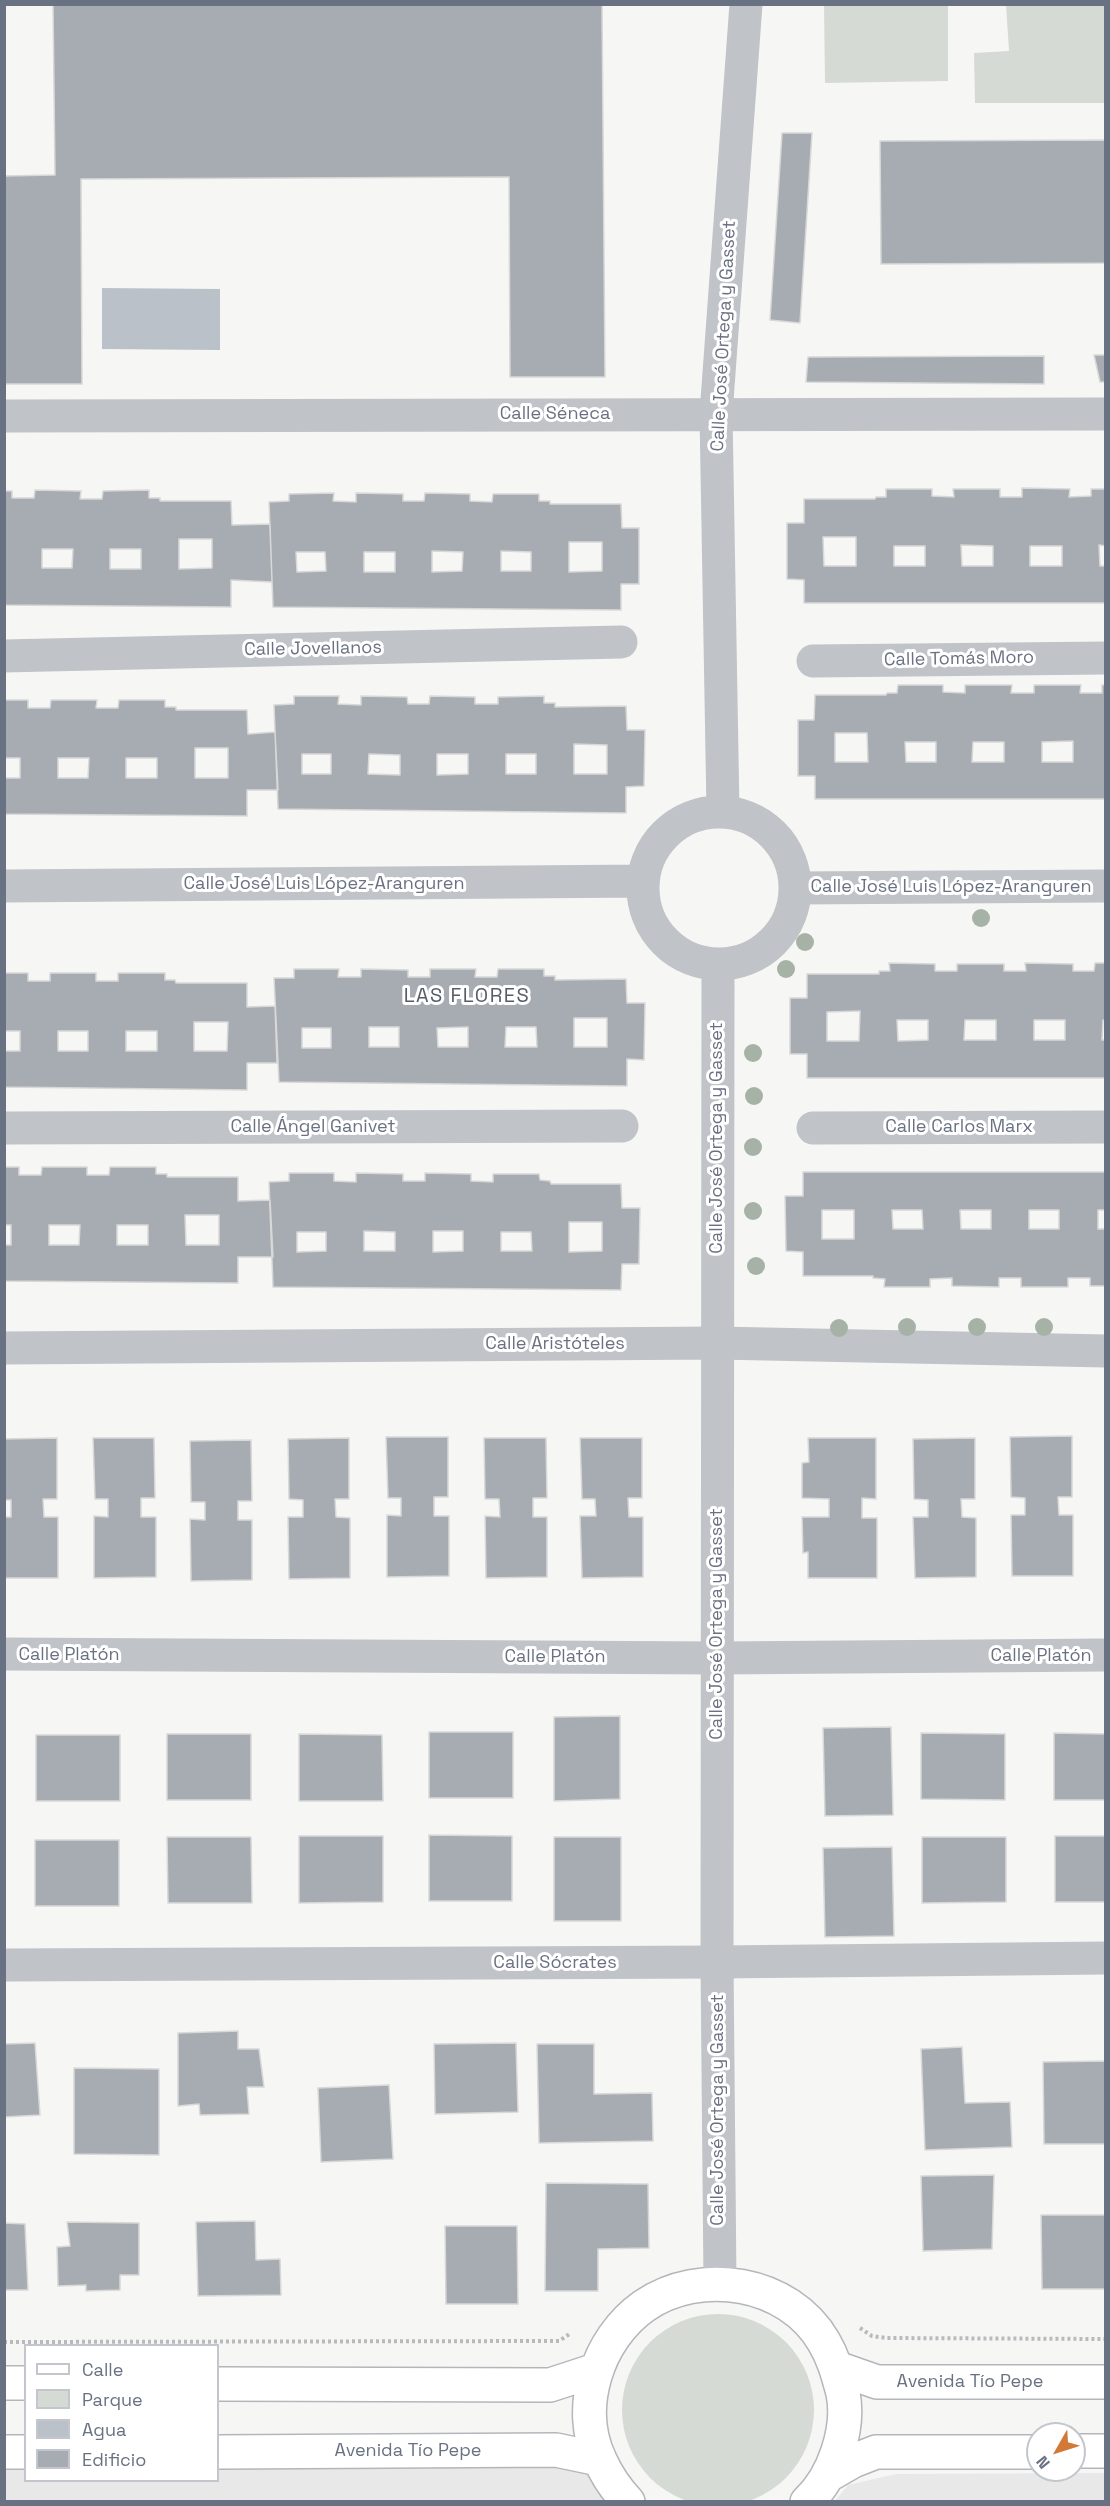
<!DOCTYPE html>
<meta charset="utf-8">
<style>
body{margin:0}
#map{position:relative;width:1110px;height:2506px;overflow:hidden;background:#f6f7f4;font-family:"Space Grotesk",sans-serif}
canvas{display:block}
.frame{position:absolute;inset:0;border:6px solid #697282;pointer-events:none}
.legend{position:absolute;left:24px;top:2344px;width:195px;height:138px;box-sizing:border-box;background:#fff;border:2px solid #c3c7cd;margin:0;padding:8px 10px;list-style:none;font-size:18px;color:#697282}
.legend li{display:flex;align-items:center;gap:12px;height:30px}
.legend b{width:30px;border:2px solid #c3c7cd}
.north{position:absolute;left:1026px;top:2422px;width:60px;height:60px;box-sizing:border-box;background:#fff;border:2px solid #c3c7cd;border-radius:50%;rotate:231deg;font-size:16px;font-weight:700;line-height:24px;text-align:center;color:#697282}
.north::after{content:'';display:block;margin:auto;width:21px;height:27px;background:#d37938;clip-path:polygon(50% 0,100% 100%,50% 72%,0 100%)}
</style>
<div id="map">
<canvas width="1110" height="2506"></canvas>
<div class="frame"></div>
<ul class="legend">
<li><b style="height:8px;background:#fff"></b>Calle</li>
<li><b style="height:16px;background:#d5dbd4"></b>Parque</li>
<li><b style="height:16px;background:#bac1c8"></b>Agua</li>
<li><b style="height:16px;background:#a7acb3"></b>Edificio</li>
</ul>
<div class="north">N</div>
</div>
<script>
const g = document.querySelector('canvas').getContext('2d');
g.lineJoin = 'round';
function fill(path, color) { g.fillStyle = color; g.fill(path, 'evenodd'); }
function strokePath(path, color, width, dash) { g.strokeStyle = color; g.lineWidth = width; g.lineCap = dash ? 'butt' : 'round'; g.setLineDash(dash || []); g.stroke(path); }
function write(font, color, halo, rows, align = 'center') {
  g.font = font + ' "Space Grotesk",sans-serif'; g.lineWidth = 6; g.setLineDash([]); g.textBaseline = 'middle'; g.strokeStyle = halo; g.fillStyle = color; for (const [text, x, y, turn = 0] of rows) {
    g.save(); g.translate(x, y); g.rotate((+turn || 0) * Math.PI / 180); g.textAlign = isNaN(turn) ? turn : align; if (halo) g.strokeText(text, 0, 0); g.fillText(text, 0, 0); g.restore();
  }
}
const built = new Path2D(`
 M581,2457L607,2501H5L4,2469L25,2468L26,2480H218V2464Z
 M1105,2473V2501H835L848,2485L896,2474Z`);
const green = new Path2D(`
 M824,5H948V81L825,83Z
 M1006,5H1105V103H975L974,53L1009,51Z
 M622 2410a96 96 0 1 1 192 0a96 96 0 1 1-192 0Z`);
const water = new Path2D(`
 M102,288L220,289V350L102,349Z`);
const building = new Path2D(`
 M53,4H602L605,377H510L509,177L81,179L82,384H4V176L55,175Z
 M782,133H812L800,323L770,320Z
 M1106,140V263L881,264L880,141Z
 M1094,355H1106V382H1100Z
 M1044,356V384L806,382L808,357Z
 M1022,488L1070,489L1069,497L1091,496V489H1106V546L1099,545L1100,566H1106V603H804V580L787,579V523H804V499H875L876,497H886V489H932V496L954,497L953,489H1000V497H1022ZM823,537H856V566H824ZM961,545L993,546V566H962ZM894,546H925V566H894ZM1030,546H1062V566H1030Z
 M35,490L81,491L80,499H102L103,491L149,490V498H160V501H231L232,525L270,524L272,582L231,580V607L4,605V491H12V498H34ZM179,539H212V568L179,569ZM42,549H73L72,568H42ZM110,549H141V569H110Z
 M334,493L333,501L356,502V493L403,494V501H424L425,493L470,494V501L492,502L493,494H539V501H550V504H621L622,528H639V584H621V610L273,607L269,502L289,501V494ZM569,542H602V571L569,572ZM432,551L463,552L462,571L432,572ZM501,551L531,552V571H501ZM296,552H325L326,571L297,572ZM364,552H395V572H364Z
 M898,685H943V692L965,693V685H1012L1011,693H1034V685H1081L1080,693H1102V685H1106V799H815V776H798V720H814L815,695H886L887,693H897ZM835,733H867L868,762H835ZM1073,741V762H1042V742ZM905,742H936V762H906ZM973,742H1004V762H972Z
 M294,696H339L338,704L361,705V696L407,697L408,704H429L430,696L475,697V704H498V697L544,696V703H555V707L626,706L627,730H645L644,786L626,787V813L278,809L274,705L294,704ZM574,744L607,745V774H574ZM302,754H331V774H302ZM369,754L400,755V775L368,774ZM437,754H468V774L437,775ZM506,754H536V774H506Z
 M4,700H28V708H50L51,700H97L96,708H118L119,700H165V707H176V710H247L248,734L275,732L278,790H247V816L4,814V778H20V758H4ZM195,748H228V778H195ZM58,758H89L88,778H58ZM126,758H157V778H126Z
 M889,963L935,964V971H957V964H1004V971H1026L1025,963L1073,964V971H1094L1095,963H1106V1020H1103L1102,1040H1106V1078H807V1054H790V998H807V974H879V971H890ZM860,1011L859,1041H827V1012ZM897,1020H928V1040L898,1041ZM965,1020H996V1040H964ZM1034,1020H1065V1040H1034Z
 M294,969H339L338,977H361V969L408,970V977H430V969H476L475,977H497L498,969H544V976H555V980L626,979L627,1003H645L644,1060L627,1059V1086L279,1082L274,978H294ZM574,1018H607V1047H574ZM369,1027H399V1047H369ZM468,1027V1047H438L437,1028ZM506,1027H536L537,1047H505ZM302,1028H331V1048H302Z
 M4,973H28V981H50V973H96V981H118V973H165V980H175L176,983H247V1007L275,1006L277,1063H247V1090L4,1087V1051H20V1031H4ZM194,1022H228L227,1051H194ZM58,1031H88V1051H58ZM126,1031H157V1051H126Z
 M4,1167H19V1175H41L42,1167H87V1175H109L110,1167H156V1174H167V1177H238V1201L270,1200L273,1257H238V1283L4,1281V1245H11V1225H4ZM185,1215H219V1245H186ZM49,1225H80L79,1245H49ZM117,1225H148V1245H117Z
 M803,1172H1106V1210H1098V1229H1106V1286H1090V1278H1068V1287H1021V1278H999V1287L952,1286V1278L930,1279V1287H884L885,1279L873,1278V1276H803V1252L786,1251L785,1196H803ZM822,1210H854V1239H822ZM892,1210H922L923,1229H893ZM960,1210H991V1229H961ZM1029,1210H1059V1229H1029Z
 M289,1173H334V1181L356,1182V1173L403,1174V1181H425V1173L471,1174V1181L493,1182V1174H539L540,1180L550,1181L551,1184H621L622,1208H640L639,1264H622L621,1290L273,1287L269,1182L289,1181ZM569,1222H602V1251L569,1252ZM364,1231L395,1232V1251H364ZM433,1231H463V1251L433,1252ZM297,1232H326V1251L297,1252ZM501,1232H531L532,1251H501Z
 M1072,1436V1497H1058L1059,1515H1073V1576H1012L1011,1515H1025V1498L1011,1497L1010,1437Z
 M386,1437H448V1497H434V1516H449V1576L387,1577V1515L401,1516V1498H388Z
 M57,1438V1499H43L44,1517H58V1578H4V1517H11V1500H4V1439Z
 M93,1438H154L155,1498H141V1517H156V1577L94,1578V1516L108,1517V1499H95Z
 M349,1438V1499H335L336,1517L350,1518V1578L289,1579L288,1517H303V1500L289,1499L288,1439Z
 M484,1438H546L547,1498H533V1517H547V1577L486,1578L485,1516L500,1517L499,1499H485Z
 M580,1438H642V1498H628L629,1517H643V1577L582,1578L580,1516H596L595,1499H582Z
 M808,1438H876V1499L862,1498V1518H877V1578H808V1552L803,1553L802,1517H829V1499L802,1498V1463L809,1462Z
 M975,1438V1499H961L962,1517L976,1518V1577L915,1578L913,1517H928V1500L914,1499L913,1439Z
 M251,1440L252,1501H238V1520H252V1580L191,1581L190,1519L205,1520V1502H191L190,1441Z
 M620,1716V1799L554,1801V1717Z
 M891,1727L893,1815L825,1816L823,1728Z
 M429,1732H513V1798H429Z
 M921,1733L1005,1734V1800L921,1799Z
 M1054,1733L1106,1734V1800H1054Z
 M167,1734H251V1800H167Z
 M299,1734L382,1735L383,1801H299Z
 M36,1735H120V1801H36Z
 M429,1835L512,1836V1901H429Z
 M299,1836H383V1902L299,1903Z
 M1055,1836H1106V1902H1055Z
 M167,1837H251L252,1903H168Z
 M554,1837H621V1921H554Z
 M922,1837H1006V1902L922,1903Z
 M35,1840H119V1906H35Z
 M892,1847L894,1936L825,1937L823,1848Z
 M238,2031V2049H259L264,2087H247L249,2114L200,2115L199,2104L178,2106V2033Z
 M35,2043L40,2115L4,2117V2044Z
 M516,2043L518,2112L435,2114L434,2044Z
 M537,2044H594V2094L652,2093L653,2141L539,2143Z
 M962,2047L965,2103L1010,2102L1012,2147L925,2150L921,2049Z
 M1106,2061V2144H1044L1043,2062Z
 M74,2068L159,2069V2155L74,2154Z
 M389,2085L393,2159L321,2162L318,2088Z
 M994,2175L992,2249L923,2251L921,2176Z
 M546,2183L648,2184L649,2248L598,2249V2291H545Z
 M1041,2215H1106V2289H1042Z
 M255,2221L256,2260L280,2259L281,2295L198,2296L196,2222Z
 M67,2222L139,2223V2275H120V2290L86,2291V2285L58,2286L57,2247L70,2246Z
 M4,2223L25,2224L28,2290H4Z
 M445,2226H517L518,2304H446Z`);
const path = new Path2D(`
 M860,2328L872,2336L886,2338L1106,2339
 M4,2342L559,2341L571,2333`);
const minor = new Path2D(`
 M4,416L1106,414
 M4,656L621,642
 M813,661L1106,658
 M796,888L1106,886
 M4,1128L622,1126
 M813,1128L1106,1127
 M4,1348L717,1343L1106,1351
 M4,1654L717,1658L1106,1655
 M4,1965L717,1962L1106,1958`);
const tertiary = new Path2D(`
 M723,811L716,414L746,4
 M643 888a76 76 0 1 1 152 0a76 76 0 1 1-152 0Z
 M4,886L643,881
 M718,965L717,1962L720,2283`);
const primary = new Path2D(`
 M837,2368L877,2382H1106
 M4,2383H26
 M218,2384L550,2385L596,2370
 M1074,2451H1106
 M4,2452H26
 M218,2452L556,2450L599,2459
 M827,2476L853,2461L876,2452H1038
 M628,2502C616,2489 607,2476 600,2460C575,2408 597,2339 644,2306C700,2267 789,2281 824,2342C834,2359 838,2375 843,2393C850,2429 834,2477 807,2502`);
const trees = [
 [981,918],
 [805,942],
 [786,969],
 [753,1053],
 [754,1096],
 [753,1147],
 [753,1211],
 [756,1266],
 [907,1327],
 [977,1327],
 [1044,1327],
 [839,1328]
];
const streetNames = [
 ["Calle José Ortega y Gasset",724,336,-87],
 ["Calle Séneca",555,414],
 ["Calle Jovellanos",313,649,-1],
 ["Calle Tomás Moro",959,659,-1],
 ["Calle José Luis López-Aranguren",324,884],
 ["Calle José Luis López-Aranguren",951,887],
 ["Calle Ángel Ganivet",313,1127],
 ["Calle Carlos Marx",959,1127],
 ["Calle José Ortega y Gasset",717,1138,-90],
 ["Calle Aristóteles",555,1344],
 ["Calle José Ortega y Gasset",717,1624,-90],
 ["Calle Platón",69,1655],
 ["Calle Platón",1041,1656],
 ["Calle Platón",555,1657],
 ["Calle Sócrates",555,1963],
 ["Calle José Ortega y Gasset",718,2110,-90],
 ["Avenida Tío Pepe",970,2382],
 ["Avenida Tío Pepe",408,2451]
];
const neighbourhoodNames = [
 ["LAS FLORES",467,997]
];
fill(built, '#e7e8e7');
fill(green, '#d5dbd4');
fill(water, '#bac1c8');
fill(building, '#a7acb3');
strokePath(building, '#d8d8d7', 1.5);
strokePath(primary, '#b4b6bb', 36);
strokePath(path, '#b8babd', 4, [3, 3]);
strokePath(minor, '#c0c3c7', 33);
strokePath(tertiary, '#c0c3c7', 33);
strokePath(primary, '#fff', 33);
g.fillStyle = '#a7b2a6';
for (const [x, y] of trees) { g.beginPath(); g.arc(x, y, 9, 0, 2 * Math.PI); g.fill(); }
write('18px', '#697282', '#fff', streetNames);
g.letterSpacing = '1.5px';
write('20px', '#565d68', '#fff', neighbourhoodNames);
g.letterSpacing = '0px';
</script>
